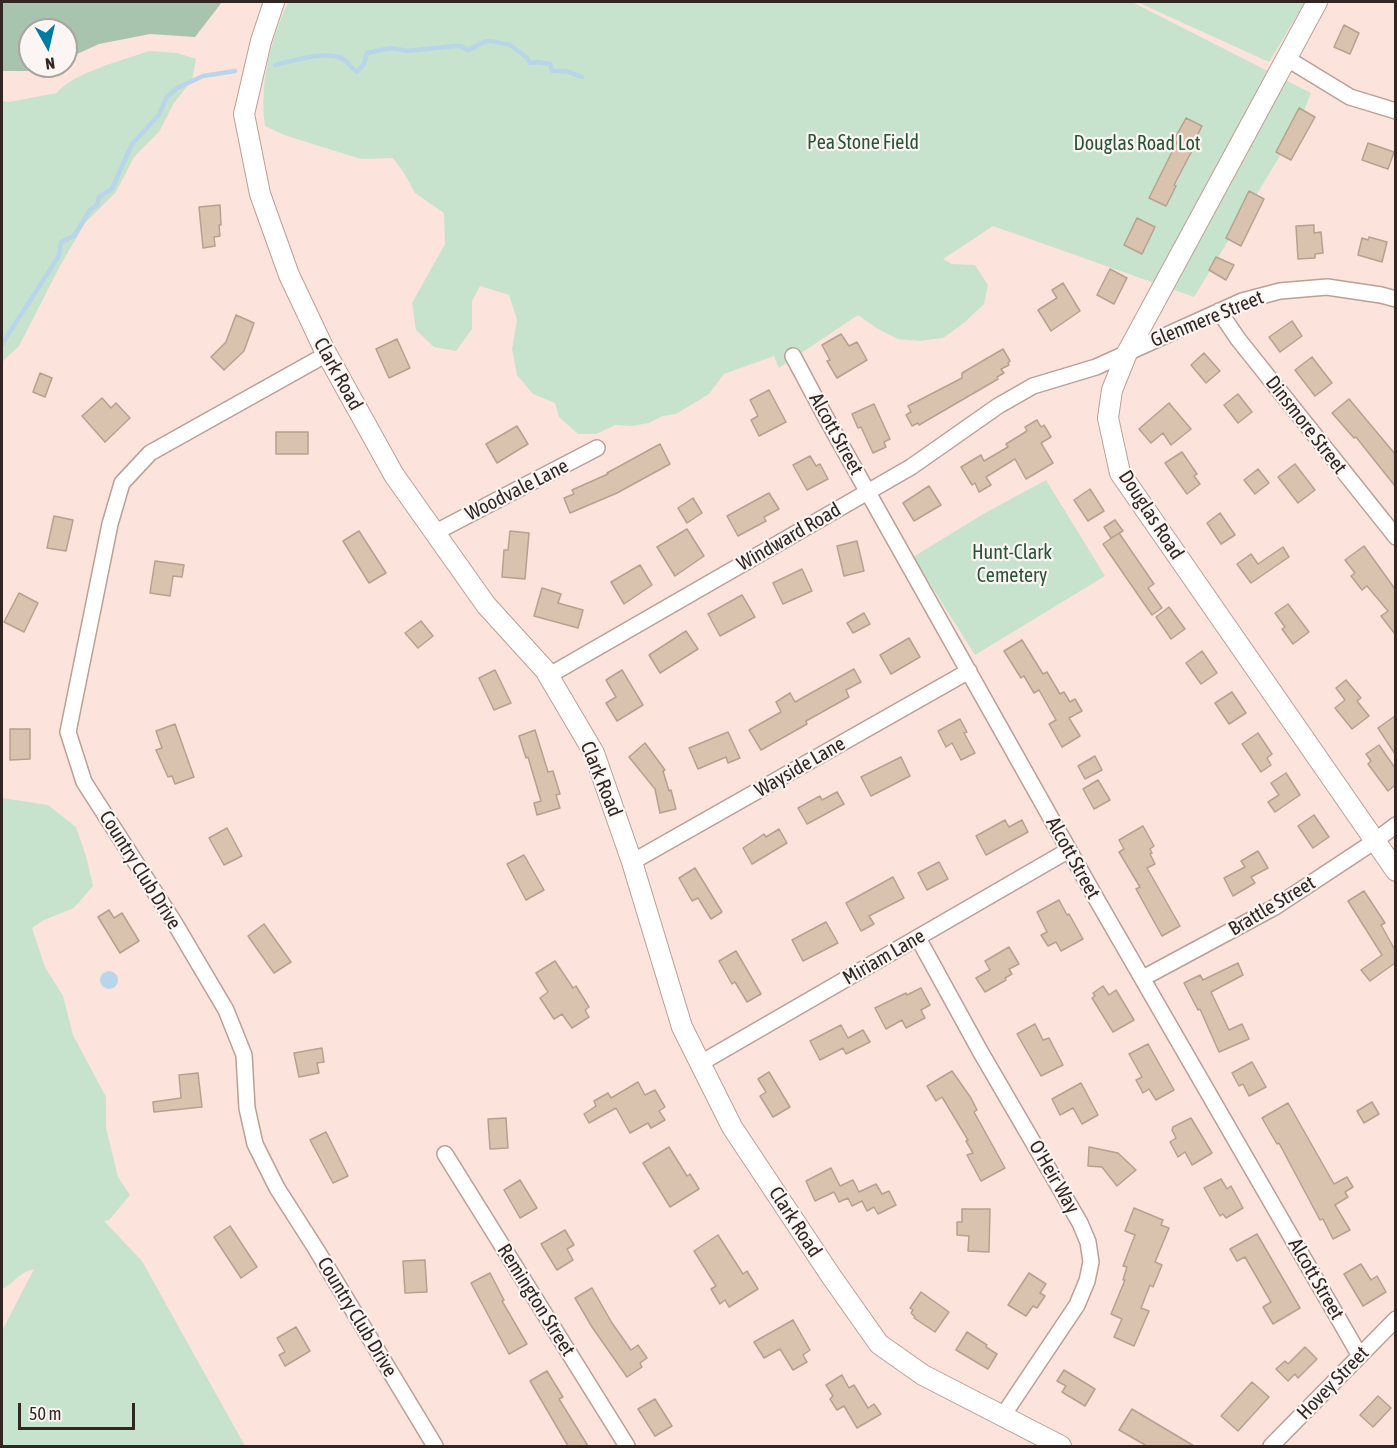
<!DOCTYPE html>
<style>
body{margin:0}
#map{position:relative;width:1397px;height:1448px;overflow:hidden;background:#fce3db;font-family:"Asap Condensed",sans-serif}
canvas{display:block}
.frame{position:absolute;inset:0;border:3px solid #312622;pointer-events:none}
.north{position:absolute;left:18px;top:18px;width:60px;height:60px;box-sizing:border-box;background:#fbf5f3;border:2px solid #aaa29f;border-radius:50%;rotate:172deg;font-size:16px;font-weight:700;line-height:24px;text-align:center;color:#312622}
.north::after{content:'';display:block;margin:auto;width:21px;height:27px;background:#007ba2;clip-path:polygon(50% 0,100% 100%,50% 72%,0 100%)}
.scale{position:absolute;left:18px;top:1403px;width:117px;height:27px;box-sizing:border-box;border:3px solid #312622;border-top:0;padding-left:8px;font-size:18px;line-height:21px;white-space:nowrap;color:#312622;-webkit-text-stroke:4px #fbf5f3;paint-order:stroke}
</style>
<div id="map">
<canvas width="1397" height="1448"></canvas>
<div class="frame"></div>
<div class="north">N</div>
<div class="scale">50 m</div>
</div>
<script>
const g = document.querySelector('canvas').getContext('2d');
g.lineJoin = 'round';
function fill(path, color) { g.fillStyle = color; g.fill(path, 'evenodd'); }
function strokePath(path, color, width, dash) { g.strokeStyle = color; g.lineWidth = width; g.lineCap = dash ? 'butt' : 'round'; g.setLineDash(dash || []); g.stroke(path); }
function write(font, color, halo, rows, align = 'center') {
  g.font = font + ' "Asap Condensed",sans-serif'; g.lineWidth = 4.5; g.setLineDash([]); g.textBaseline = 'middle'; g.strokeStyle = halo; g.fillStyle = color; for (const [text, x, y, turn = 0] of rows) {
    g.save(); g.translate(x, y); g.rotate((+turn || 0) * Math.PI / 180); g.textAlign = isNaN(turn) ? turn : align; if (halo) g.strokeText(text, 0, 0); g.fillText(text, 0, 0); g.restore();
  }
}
const green = new Path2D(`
 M288,2H1132L1311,93L1297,128L1194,297L993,226L943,259L952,264L975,265L988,285L984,304L965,322L943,338L920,341L898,339L878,329L858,315L779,368L774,356L724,374L709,394L676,414L662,416L649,423L631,426L615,425L596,434H578L559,417L555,403L533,394L517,375L512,349L517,320L509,295L480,286L472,301V329L456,351L434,347L416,330L412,303L445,244L444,213L415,193L404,173L393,158L361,159L284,135L265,126C259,83 271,40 288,2Z
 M1137,2H1305L1269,62Z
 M149,51L177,53L196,59L192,80L174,103L159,132L134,157L116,192L85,223L60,266L19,346L2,362V101L9,102L57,93C72,73 124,60 149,51Z
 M1046,480L1105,576L975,655L913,557L985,513Z
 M2,798L48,805L76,827L86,856L93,886L74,908L44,920L32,928L45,967L63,996L73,1035L106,1097V1128L118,1177L130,1195L109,1220L104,1221L142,1261L245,1446H2V1331L34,1269C16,1274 16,1282 2,1289Z`);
const forest = new Path2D(`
 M2,2H222L195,37L150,34L99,44L66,59V30H30V66H46L30,71H2Z`);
const water = new Path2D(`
 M100 980a9 9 0 1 1 18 0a9 9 0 1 1-18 0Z`);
const stream = new Path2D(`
 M275,65C292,61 327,50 343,59C349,62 351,68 357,72L364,64L367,53L391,48L408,51L454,46H461L468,50C474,48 481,42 488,41C495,40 501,45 509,44L527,58L530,63L537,62L550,64L552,71H566L582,77
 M2,344L59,256L61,242L74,236L90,210L97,205L99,197L112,189L132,144L159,115L166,98L177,88L203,76L235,71`);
const building = new Path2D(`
 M1344,25L1359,33L1350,54L1334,47Z
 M1299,108L1315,117L1291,160L1276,152Z
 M1186,118L1202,126L1192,146L1194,147L1174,185L1176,186L1166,206L1149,198L1177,142L1174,140Z
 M1368,143L1394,152L1388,169L1362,160Z
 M1249,191L1264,199L1241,246L1226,238Z
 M220,205L221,225H219L220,236L214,237L215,246L203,248L199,207Z
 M1137,218L1155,227L1142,254L1124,245Z
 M1314,225V233L1321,232L1323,253L1315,254V258L1298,259L1296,226Z
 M1369,237L1387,242L1382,262L1358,255L1362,238L1368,240Z
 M1216,257L1234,265L1226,280L1209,270Z
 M1110,269L1127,278L1114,304L1097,295Z
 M1063,283L1080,311L1051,331L1038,310L1057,298L1052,290Z
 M236,315L254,323L244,351L224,370L211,357L226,342Z
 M1292,321L1302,336L1280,352L1269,337Z
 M841,334L849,346L857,342L867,360L837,378L827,361L830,360L822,345Z
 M397,339L410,368L389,378L376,349Z
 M1003,349L1010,361L1008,363L1009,365L1001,369L1004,373L997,377L998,379L919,425L918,423L912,426L906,415L911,412L908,406L962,378V373Z
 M1204,353L1220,371L1206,383L1191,365Z
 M1312,357L1332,383L1315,396L1295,370Z
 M40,373L52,378L45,397L33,392Z
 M769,390L786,422L759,436L751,420L758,416L750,400Z
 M1238,394L1252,412L1238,423L1224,405Z
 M102,398L111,408L116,403L130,418L105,442L82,416Z
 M1349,399L1395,454V486L1356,437L1354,438L1332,413Z
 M1169,403L1191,429L1171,445L1163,433L1151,443L1139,429Z
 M874,404L890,439L884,442L886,447L873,453L861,427L858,428L852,414Z
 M1037,420L1041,427L1044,425L1051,437L1041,443L1053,463L1026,479L1015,459L986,477L991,485L979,492L975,483L972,485L961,467L981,455L984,461L1008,447L1006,444L1027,431L1025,427Z
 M517,426L528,444L497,463L486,444Z
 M276,432H308V454H276Z
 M660,444L670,464L617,493L570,513L564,498L574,494L572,490L608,474L607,473Z
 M1182,452L1197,474L1194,476L1200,484L1187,494L1165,463Z
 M810,456L816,466L820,464L828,479L807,490L793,465Z
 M1295,464L1315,490L1298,503L1278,477Z
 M1258,469L1269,483L1255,494L1244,480Z
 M929,486L941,505L914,521L903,503Z
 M1090,489L1104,511L1088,521L1074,500Z
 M769,493L779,509L764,517L766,521L738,536L727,516Z
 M693,498L702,513L687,523L678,508Z
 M1220,513L1235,535L1221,544L1207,523Z
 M54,516L73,520L66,551L47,548Z
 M1115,520L1123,531L1111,538L1104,527Z
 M687,529L704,556L675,576L657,547Z
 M359,531L386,573L369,583L343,541Z
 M510,531L529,533L525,579L502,577L504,550H508Z
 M1119,533L1154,584L1148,588L1162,608L1152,615L1103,544Z
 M857,541L864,571L844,576L837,546Z
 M1364,546L1395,589V634L1381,616L1388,611L1367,586L1362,590L1351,576L1355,573L1345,560Z
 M1283,547L1289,557L1251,583L1237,564L1251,554L1258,564Z
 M155,561L184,565L182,577L173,576L170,596L150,593Z
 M640,565L652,585L624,604L611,582Z
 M802,569L812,591L783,604L773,583Z
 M542,588L561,594L558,603L583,610L578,628L534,616Z
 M19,593L38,603L24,632L4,622Z
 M742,595L755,617L720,636L708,614Z
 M1288,604L1309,632L1293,644L1282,629L1285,627L1275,613Z
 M1169,607L1185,629L1171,639L1156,617Z
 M864,613L870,624L853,633L847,623Z
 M421,621L433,636L418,648L405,633Z
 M686,631L698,649L660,673L649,655Z
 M909,638L920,657L891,674L880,655Z
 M1022,640L1043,674L1047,672L1060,694L1064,692L1070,702L1075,699L1082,711L1069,718L1080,736L1062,747L1049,724L1056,720L1039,690L1034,693L1024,676L1021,678L1004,651Z
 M1202,651L1217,673L1201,684L1186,663Z
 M854,669L861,682L846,690L849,697L806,721L807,724L761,750L749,730L781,712L776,702L790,693L795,702Z
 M495,670L511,703L494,710L479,678Z
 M622,670L643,705L617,721L606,703L616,697L606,680Z
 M1346,680L1361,698L1357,701L1369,716L1352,729L1335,708L1345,700L1336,688Z
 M1232,692L1246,713L1229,724L1215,703Z
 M1395,716V754L1378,728Z
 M960,719L967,732L964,733L975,753L961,760L952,743L946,747L938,731Z
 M175,724L194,777L175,784L172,776L168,777L156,750L162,748L156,731Z
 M10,729H30V759L10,760Z
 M535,730L548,772L553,771L560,794L556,795L560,808L537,815L534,803L541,801L528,757L526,758L519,736Z
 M728,732L740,758L728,763L726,757L698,769L689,748Z
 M1258,733L1272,754L1267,758L1271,765L1261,772L1242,744Z
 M645,743L665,770L663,771L669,791L671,790L676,809L660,813L655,789L629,757Z
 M1379,745L1395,768V785L1388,791L1368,764L1371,761L1366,754Z
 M1095,756L1102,770L1085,779L1078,766Z
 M901,757L910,776L871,796L861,777Z
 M1286,773L1300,795L1275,812L1268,802L1279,795L1271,783Z
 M1098,780L1110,800L1094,809L1083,789Z
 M837,792L844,804L807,824L798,808L820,796L822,800Z
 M1314,815L1329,837L1313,848L1298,826Z
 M1005,820L1009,827L1022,820L1028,832L986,855L976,836Z
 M1143,826L1154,846L1150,849L1152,853L1150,854L1155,864L1147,868L1180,926L1162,936L1136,889L1140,887L1119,852L1124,849L1119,840Z
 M227,828L242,856L224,865L209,838Z
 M779,829L787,843L752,864L743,848L764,834L766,837Z
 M1258,851L1268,868L1251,877L1255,883L1233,896L1224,878L1245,867L1241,861Z
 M524,855L544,890L526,900L507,864Z
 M939,862L948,879L927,890L918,873Z
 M695,868L722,912L711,919L698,898L692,901L679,878Z
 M893,877L904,898L869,916L874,924L861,931L846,903Z
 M1364,891L1385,923L1381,925L1395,950V963L1370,981L1361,970L1382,955L1348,901Z
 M1059,900L1067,915L1069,914L1083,939L1061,951L1056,942L1048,946L1041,935L1047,932L1037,912Z
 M109,910L114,918L122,913L139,941L120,953L98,917Z
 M826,922L838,943L803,961L792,940Z
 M264,924L291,962L274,973L248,936Z
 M1009,947L1019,964L1009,969L1012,974L1005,978L1006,980L985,992L976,978L990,970L985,961Z
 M736,951L761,994L747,1002L735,982L732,984L719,961Z
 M555,961L573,988L576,986L589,1007L585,1010L589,1017L572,1028L562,1014L554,1019L540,998L548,992L536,973Z
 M1238,963L1243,975L1211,992L1229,1030L1242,1024L1249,1039L1219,1052L1200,1009L1198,1010L1184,983L1200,975L1203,980Z
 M1103,986L1109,995L1116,990L1134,1020L1113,1032L1092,998L1095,996L1093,993Z
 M921,988L930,1005L921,1010L925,1018L906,1028L902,1020L886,1029L875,1008L906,993L907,995Z
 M1035,1024L1043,1040L1049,1038L1063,1065L1041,1076L1017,1034Z
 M841,1025L848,1038L863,1030L870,1042L846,1054L843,1048L820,1060L810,1041Z
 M1148,1044L1174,1090L1156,1100L1149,1089L1143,1093L1136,1080L1142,1077L1129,1054Z
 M322,1048L324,1062L317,1063L319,1073L299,1077L294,1053Z
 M1252,1062L1266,1087L1249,1096L1243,1084L1239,1086L1232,1073Z
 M952,1071L971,1098L977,1110L974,1112L1005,1168L981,1181L967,1155L973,1153L966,1141L968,1140L942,1097L936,1101L927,1086Z
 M769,1072L790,1107L773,1117L760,1096L766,1092L758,1079Z
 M198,1073L202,1107L154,1112L153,1102L181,1098L179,1075Z
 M638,1082L645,1095L655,1090L665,1107L659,1111L665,1120L651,1128L648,1123L630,1133L616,1108L589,1123L584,1114L596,1106L594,1101L608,1093L611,1098Z
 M1081,1083L1098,1115L1082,1124L1073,1108L1060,1115L1052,1099Z
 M1372,1102L1379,1114L1364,1123L1357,1111Z
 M1288,1103L1334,1184L1347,1177L1353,1187L1345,1192L1348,1197L1335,1205L1350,1230L1333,1239L1323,1219L1320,1220L1279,1143L1277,1144L1262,1118Z
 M506,1118L508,1148L490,1149L488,1119Z
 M1191,1118L1212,1153L1192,1165L1185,1152L1178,1157L1170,1142L1176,1138L1172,1130L1173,1127Z
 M326,1132L348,1176L333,1183L310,1140Z
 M669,1147L687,1176L690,1174L699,1189L670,1207L643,1163Z
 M1089,1147L1118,1153L1136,1170L1117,1186L1102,1167L1088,1166Z
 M831,1168L840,1186L853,1180L859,1192L876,1184L882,1194L889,1191L896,1205L878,1214L874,1207L867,1211L862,1201L852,1206L848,1198L839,1202L834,1192L815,1201L806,1181Z
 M1221,1179L1227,1189L1231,1186L1243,1208L1226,1218L1223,1214L1220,1216L1204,1188Z
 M520,1180L537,1208L520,1218L504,1190Z
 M1134,1208L1163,1220L1161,1225L1169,1228L1155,1262L1162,1265L1153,1287L1150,1285L1141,1308L1149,1311L1134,1346L1114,1337L1122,1319L1111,1314L1125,1280H1123L1127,1267L1123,1266L1135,1235L1125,1231Z
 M962,1209H990L989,1252L968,1251L969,1236L957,1235V1222H962Z
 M230,1226L257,1267L241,1278L214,1237Z
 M565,1230L574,1245L567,1249L573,1260L557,1270L541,1244Z
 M1257,1234L1300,1308L1273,1324L1263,1307L1271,1302L1245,1257L1237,1261L1230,1249Z
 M718,1235L743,1274L747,1271L758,1289L729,1307L725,1300L720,1304L711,1289L716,1286L694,1251Z
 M425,1260L427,1292L405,1293L403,1261Z
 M1361,1264L1371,1280L1377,1276L1386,1292L1363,1306L1344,1274Z
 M490,1273L504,1300L502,1301L527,1344L509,1354L471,1283Z
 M1029,1273L1046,1284L1040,1293L1045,1296L1037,1308L1033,1306L1026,1316L1008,1305Z
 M592,1288L612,1323L631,1350L638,1345L647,1358L640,1363L642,1367L627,1377L592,1327L575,1298Z
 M921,1292L949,1312L935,1332L914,1318L915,1317L911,1313L913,1310L910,1308Z
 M793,1320L810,1350L803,1355L807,1362L793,1370L780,1349L764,1358L754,1342Z
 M296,1327L310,1351L285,1366L279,1355L285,1352L277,1338Z
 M967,1332L987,1345L986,1347L997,1354L988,1369L956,1350Z
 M1305,1347L1317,1359L1298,1378L1295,1374L1288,1381L1276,1369L1285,1361L1288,1364Z
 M1064,1370L1095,1389L1085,1406L1062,1392L1066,1386L1057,1381Z
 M547,1371L563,1397L559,1399L588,1446H568L530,1381Z
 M842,1375L849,1388L854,1385L868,1408L874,1404L881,1414L857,1428L844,1406L837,1410L830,1399L833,1396L826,1385Z
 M1252,1382L1269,1397L1238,1431L1221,1416Z
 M1378,1396L1391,1408L1373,1427L1360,1415Z
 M655,1399L672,1426L655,1436L638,1409Z
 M1132,1409L1194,1446H1147L1119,1430Z`);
const minor = new Path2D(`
 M1286,58L1350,97L1396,111
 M1219,311L1238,339L1396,537
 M327,354L150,453L122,483L110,524L68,732L84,782L174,922L226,1010L244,1055L247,1108L255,1144L277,1188L316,1249L435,1446
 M793,356L825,416L1097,900L1360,1356
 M436,532L597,448
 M548,676L911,467L998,406L1033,386L1096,367L1242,301L1280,291L1327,287L1381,295L1396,299
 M632,862L969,671
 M918,938L980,1051L1080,1223L1088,1242L1091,1262L1087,1281L1077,1305L1002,1417
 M1143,978L1275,907L1375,841L1396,825
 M699,1064L1069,850
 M445,1154L627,1446
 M1271,1446L1396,1319`);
const tertiary = new Path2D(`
 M274,2L261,41L244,114L260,194L289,275L324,349L394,475L486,605L545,670L594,753L632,862L682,1027L732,1127L831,1276L879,1344L923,1375L1061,1446
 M1317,2L1127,353L1112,390L1108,418L1120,473L1396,871`);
const parkNames = [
 ["Pea Stone Field",863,143],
 ["Douglas Road Lot",1137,144],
 ["Hunt-Clark",1012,553],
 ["Cemetery",1012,576]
];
const streetNames = [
 ["Glenmere Street",1207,319,-22],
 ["Clark Road",338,374,61],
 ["Dinsmore Street",1306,425,52],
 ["Alcott Street",836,434,61],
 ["Woodvale Lane",517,490,-27],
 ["Douglas Road",1151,515,57],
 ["Windward Road",789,537,-30],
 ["Wayside Lane",800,767,-30],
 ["Clark Road",601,779,68],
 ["Alcott Street",1073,858,61],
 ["Country Club Drive",140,870,58],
 ["Brattle Street",1272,906,-31],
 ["Miriam Lane",884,957,-30],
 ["O'Heir Way",1054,1177,60],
 ["Clark Road",795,1222,57],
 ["Alcott Street",1316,1279,60],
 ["Remington Street",536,1300,58],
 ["Country Club Drive",357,1317,59],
 ["Hovey Street",1333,1383,-46]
];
fill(green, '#c7e3ce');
fill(forest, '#a8c3ae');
fill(water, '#b9d5ea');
strokePath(stream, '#b9d5ea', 4.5);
fill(building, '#d9c3af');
strokePath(building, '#b6a18e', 1.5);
strokePath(minor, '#bc9f95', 18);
strokePath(tertiary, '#bc9f95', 22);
strokePath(minor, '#fff', 15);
strokePath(tertiary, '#fff', 20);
write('20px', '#275435', '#fbf5f3', parkNames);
write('20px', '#312622', '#fbf5f3', streetNames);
</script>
